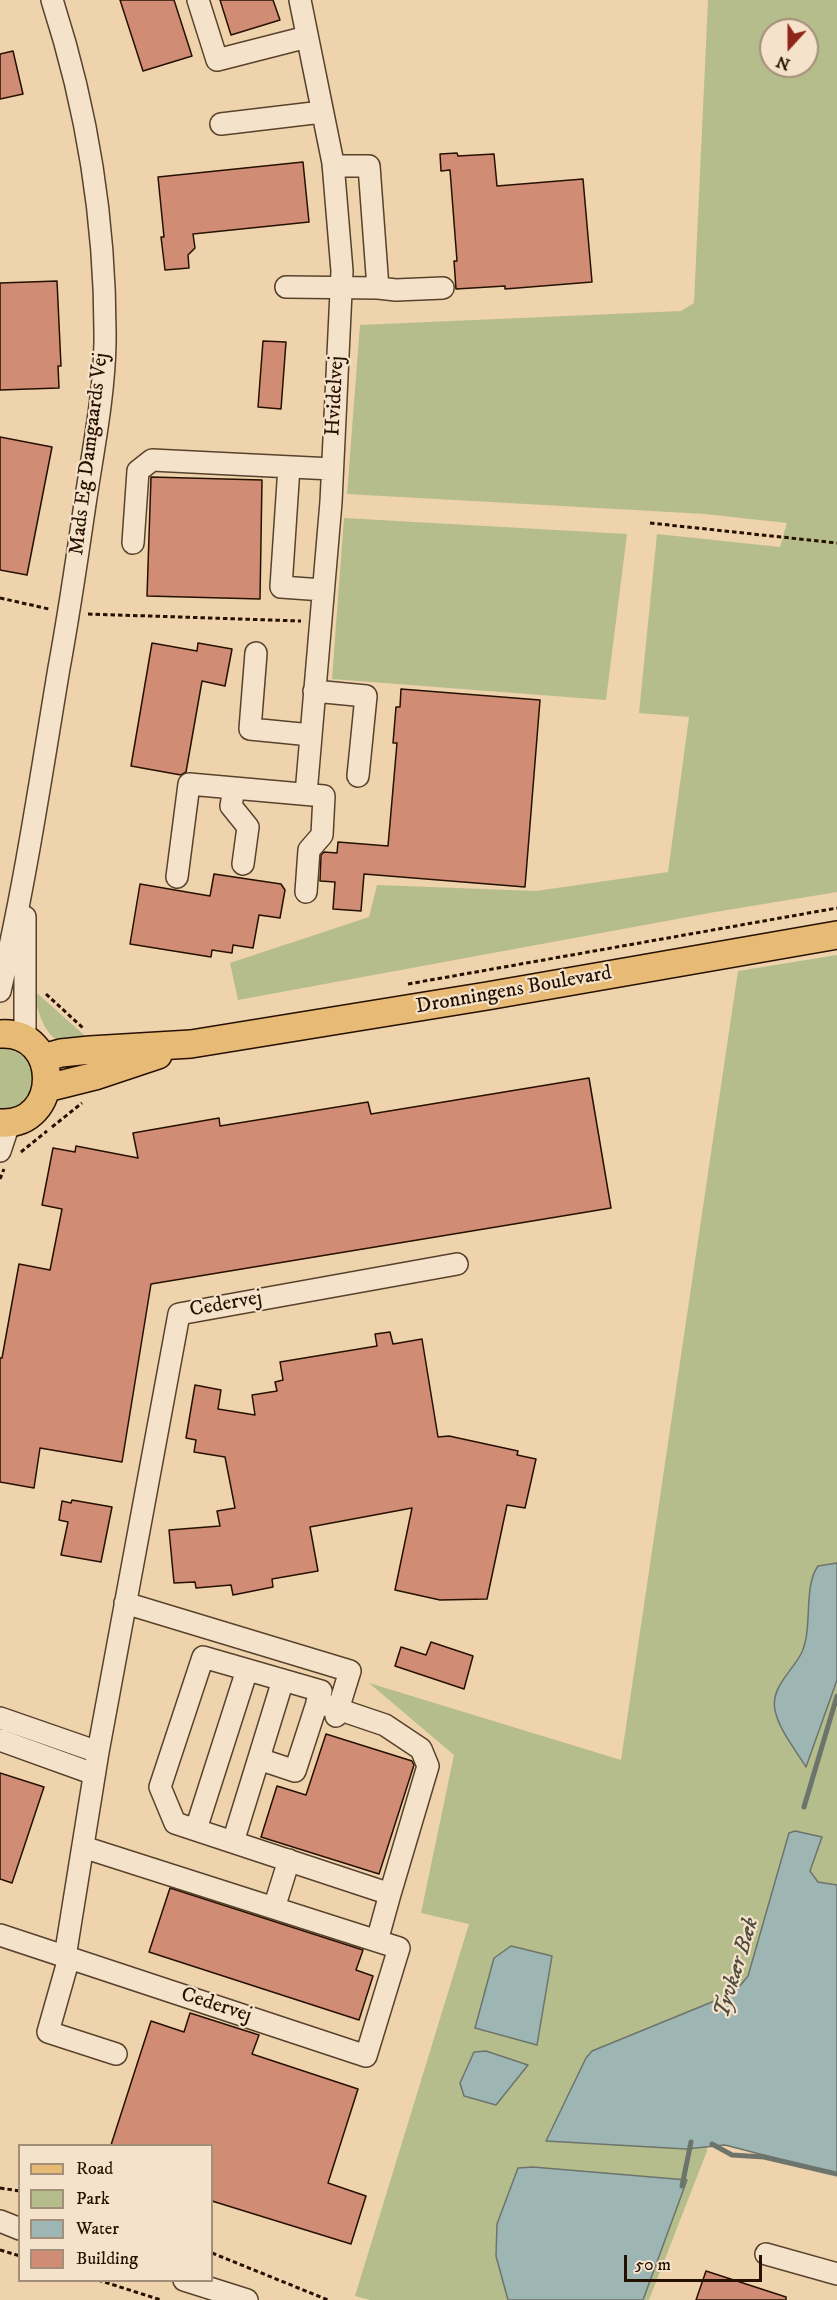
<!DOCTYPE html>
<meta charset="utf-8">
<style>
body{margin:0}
#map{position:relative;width:837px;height:2300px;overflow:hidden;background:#eed3ad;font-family:"IM FELL DW Pica",serif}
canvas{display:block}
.legend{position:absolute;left:18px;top:2144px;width:195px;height:138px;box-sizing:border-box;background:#f4e2ca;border:2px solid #a28e79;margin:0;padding:8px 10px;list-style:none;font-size:18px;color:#261100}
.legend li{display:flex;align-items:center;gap:12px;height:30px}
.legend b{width:30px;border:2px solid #a28e79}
.north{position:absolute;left:759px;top:18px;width:60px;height:60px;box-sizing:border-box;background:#f4e2ca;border:2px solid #a28e79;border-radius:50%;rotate:201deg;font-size:16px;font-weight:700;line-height:24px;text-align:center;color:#261100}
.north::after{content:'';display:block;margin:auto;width:21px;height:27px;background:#8f2418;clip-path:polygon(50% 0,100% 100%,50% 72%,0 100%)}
.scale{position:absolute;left:624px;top:2255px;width:138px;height:27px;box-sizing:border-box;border:3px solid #261100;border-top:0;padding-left:8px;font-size:18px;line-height:21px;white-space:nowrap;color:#261100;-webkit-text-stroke:4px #f4e2ca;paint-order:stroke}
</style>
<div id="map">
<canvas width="837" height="2300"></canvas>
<ul class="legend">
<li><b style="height:8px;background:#e7ba76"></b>Road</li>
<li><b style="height:16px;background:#b5bd8c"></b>Park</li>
<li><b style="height:16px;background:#9db6b4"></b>Water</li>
<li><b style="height:16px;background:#d08c75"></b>Building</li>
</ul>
<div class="north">N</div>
<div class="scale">50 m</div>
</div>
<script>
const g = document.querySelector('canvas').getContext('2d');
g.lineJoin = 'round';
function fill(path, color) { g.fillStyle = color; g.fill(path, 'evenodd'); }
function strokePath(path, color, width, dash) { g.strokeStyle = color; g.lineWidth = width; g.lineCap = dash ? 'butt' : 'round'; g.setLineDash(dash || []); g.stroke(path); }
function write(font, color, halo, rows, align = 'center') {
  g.font = font + ' "IM FELL DW Pica",serif'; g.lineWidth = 4.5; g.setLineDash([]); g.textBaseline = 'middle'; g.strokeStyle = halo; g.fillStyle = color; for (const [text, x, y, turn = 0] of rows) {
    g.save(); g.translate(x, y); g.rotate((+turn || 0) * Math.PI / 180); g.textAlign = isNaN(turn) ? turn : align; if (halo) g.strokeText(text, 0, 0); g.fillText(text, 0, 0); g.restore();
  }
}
const green = new Path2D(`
 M708,0H837V892L715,912L238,1000L230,963L369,917L377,885L536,891L668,872L689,717L639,713L657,534L780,547L787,523L705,514L347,494L360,325L681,311L694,303ZM771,30H807V66H771Z
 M344,518L627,534L606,700L332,679Z
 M837,955V2165L706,2133L707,2151L649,2300H370L355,2296L469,1924L421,1913L454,1755L369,1683L621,1760L738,971Z
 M33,993L38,994L84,1035L85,1045C78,1044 68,1044 61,1042C43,1035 38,1009 33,993Z
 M0,1048C46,1050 45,1109 0,1109Z`);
const water = new Path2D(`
 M837,1563V1680L806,1767C795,1749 779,1730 775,1710C770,1687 793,1671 802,1652C813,1627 803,1587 818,1566Z
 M795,1831L822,1837L810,1871L818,1882L837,1885V2174L725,2145L686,2149L546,2141L586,2058L592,2051L734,1993L748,1976L789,1833Z
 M511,1946L552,1956L537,2045L475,2028L494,1958Z
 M486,2051L528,2065L496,2105L464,2096L460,2083L474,2052Z
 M533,2167L687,2180L643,2300H508L496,2256L497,2224L518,2168Z`);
const stream = new Path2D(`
 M804,1807L837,1696
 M712,2144L732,2155L764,2157L837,2174
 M682,2186L691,2142`);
const building = new Path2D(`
 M120,0H174L192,56L143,71Z
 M220,0H273L280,20L231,35Z
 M13,51L23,94L0,99V54Z
 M457,153L458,156L494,154L497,186L583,179L592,282L505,289V286L456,289L454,261H457L450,170L441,171L440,154Z
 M303,162L309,222L193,234L195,248L188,255L189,268L165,270L161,237H164L158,177Z
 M57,281L61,366H58L59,388L0,390V283Z
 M263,341L286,342L281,409L258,407Z
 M0,437L52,447L27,575L0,570Z
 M151,477L262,480L260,599L147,596Z
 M152,643L197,651L198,643L232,649L225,686L202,681L186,772L181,775L131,766Z
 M401,689L540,700L525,887L364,874L361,911L333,909L335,882L320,881L321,855L324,852L337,853L338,842L388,846L397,743H393L396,707H400Z
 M214,874L281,884L285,890L280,918L259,915L253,948L233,945L232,953L212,950L211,957L130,944L140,884L210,896Z
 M589,1078L611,1208L151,1284L122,1462L40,1448L34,1488L0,1482V1358H2L19,1264L50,1270L62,1209L42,1205L53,1148L75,1152L76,1146L138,1158L133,1133L219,1118L220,1126L368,1102L371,1114Z
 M390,1332L393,1344L422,1339L438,1437L449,1436L518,1451L517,1455L536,1459L525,1508L507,1505L487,1599L440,1600L395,1590L412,1508L310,1527L318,1571L272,1579L273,1587L233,1595L231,1585L196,1588L195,1582L174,1583L169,1530L220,1526L217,1511L235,1508L225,1457L194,1452L196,1440L186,1438L195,1385L221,1390L218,1409L255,1415L252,1395L277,1391L275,1382L283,1380L280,1362L377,1346L375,1334Z
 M72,1500L112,1507L101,1562L61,1555L68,1522L59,1520L62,1501L71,1503Z
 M431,1642L473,1656L464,1689L395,1666L401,1647L426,1655Z
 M326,1734L412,1761L414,1765L379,1874L261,1837L277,1786L306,1795Z
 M0,1773L44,1787L12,1883L0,1879Z
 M170,1888L363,1950L356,1970L373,1976L359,2020L149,1952Z
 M190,2013L259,2035L252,2054L358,2089L328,2183L366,2196L351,2244L212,2201V2145H111L151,2021L184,2032Z
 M706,2271L786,2297V2300H696Z`);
const path = new Path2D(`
 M650,523L837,543
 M0,598L49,609
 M88,614L301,621
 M408,984L837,908
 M46,994L83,1028
 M52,1127L82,1103
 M21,1152L47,1131
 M0,1179L4,1169
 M0,2188L20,2191
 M0,2250L20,2256
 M212,2253L328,2300
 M98,2280L161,2300`);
const minor = new Path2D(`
 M198,0L217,60L307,37
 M300,0L333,163L342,271L331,502L306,794
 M221,124L322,112
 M286,287L378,288L369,166H333
 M378,288L396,290L443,288
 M289,467L281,587L323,590
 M133,543L138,471L152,460L332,469
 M256,653L250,729L311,735
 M314,691L366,696L358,776
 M234,788L231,806L248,827L243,864
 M177,877L189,784L324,796L322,835L309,850L306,892
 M0,991C25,885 41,776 59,668C69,614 77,559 85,504C93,450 104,397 105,343C106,226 88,111 52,0
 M25,1039V917
 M0,1151L9,1124
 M125,1603L350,1671L336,1716
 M0,1718L98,1752
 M0,1740L94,1774
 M259,1759L295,1771L321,1691L203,1657L160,1787L175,1823L390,1894L428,1766L421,1749L385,1725L317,1702
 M196,1829L247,1670
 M233,1842L283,1680
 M274,1908L289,1860
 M0,1935L366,2056L399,1948L83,1847
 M377,1941L390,1894
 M65,1957L98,1752L179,1314L457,1264
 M69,1958L48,2032L116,2054
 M0,2221L20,2229
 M766,2254L837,2274
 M184,2280L247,2300`);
const major = new Path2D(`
 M0,1034C62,1030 62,1127 0,1123
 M43,1058L61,1053L90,1050L191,1044L487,996L837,935
 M47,1088L95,1076L158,1055`);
const streetNames = [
 ["Hvidelvej",336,396,-87],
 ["Mads Eg Damgaards Vej",90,454,-83],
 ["Dronningens Boulevard",514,991,-10],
 ["Cedervej",226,1305,-10],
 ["Cedervej",216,2006,18]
];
const waterNames = [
 ["Tyvkær Bæk",738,1968,-73]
];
fill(green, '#b5bd8c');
fill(water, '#9db6b4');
strokePath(water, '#6d746c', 1.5);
strokePath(stream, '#6d746c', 5);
fill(building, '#d08c75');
strokePath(building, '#261100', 1.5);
strokePath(minor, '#58422b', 24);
strokePath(major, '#261100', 30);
strokePath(path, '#261100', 3, [4.5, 3]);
strokePath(minor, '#f4e2ca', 21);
strokePath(major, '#e7ba76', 27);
write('21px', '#261100', '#f4e2ca', streetNames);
write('italic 22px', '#504b3f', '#f4e2ca', waterNames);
</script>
